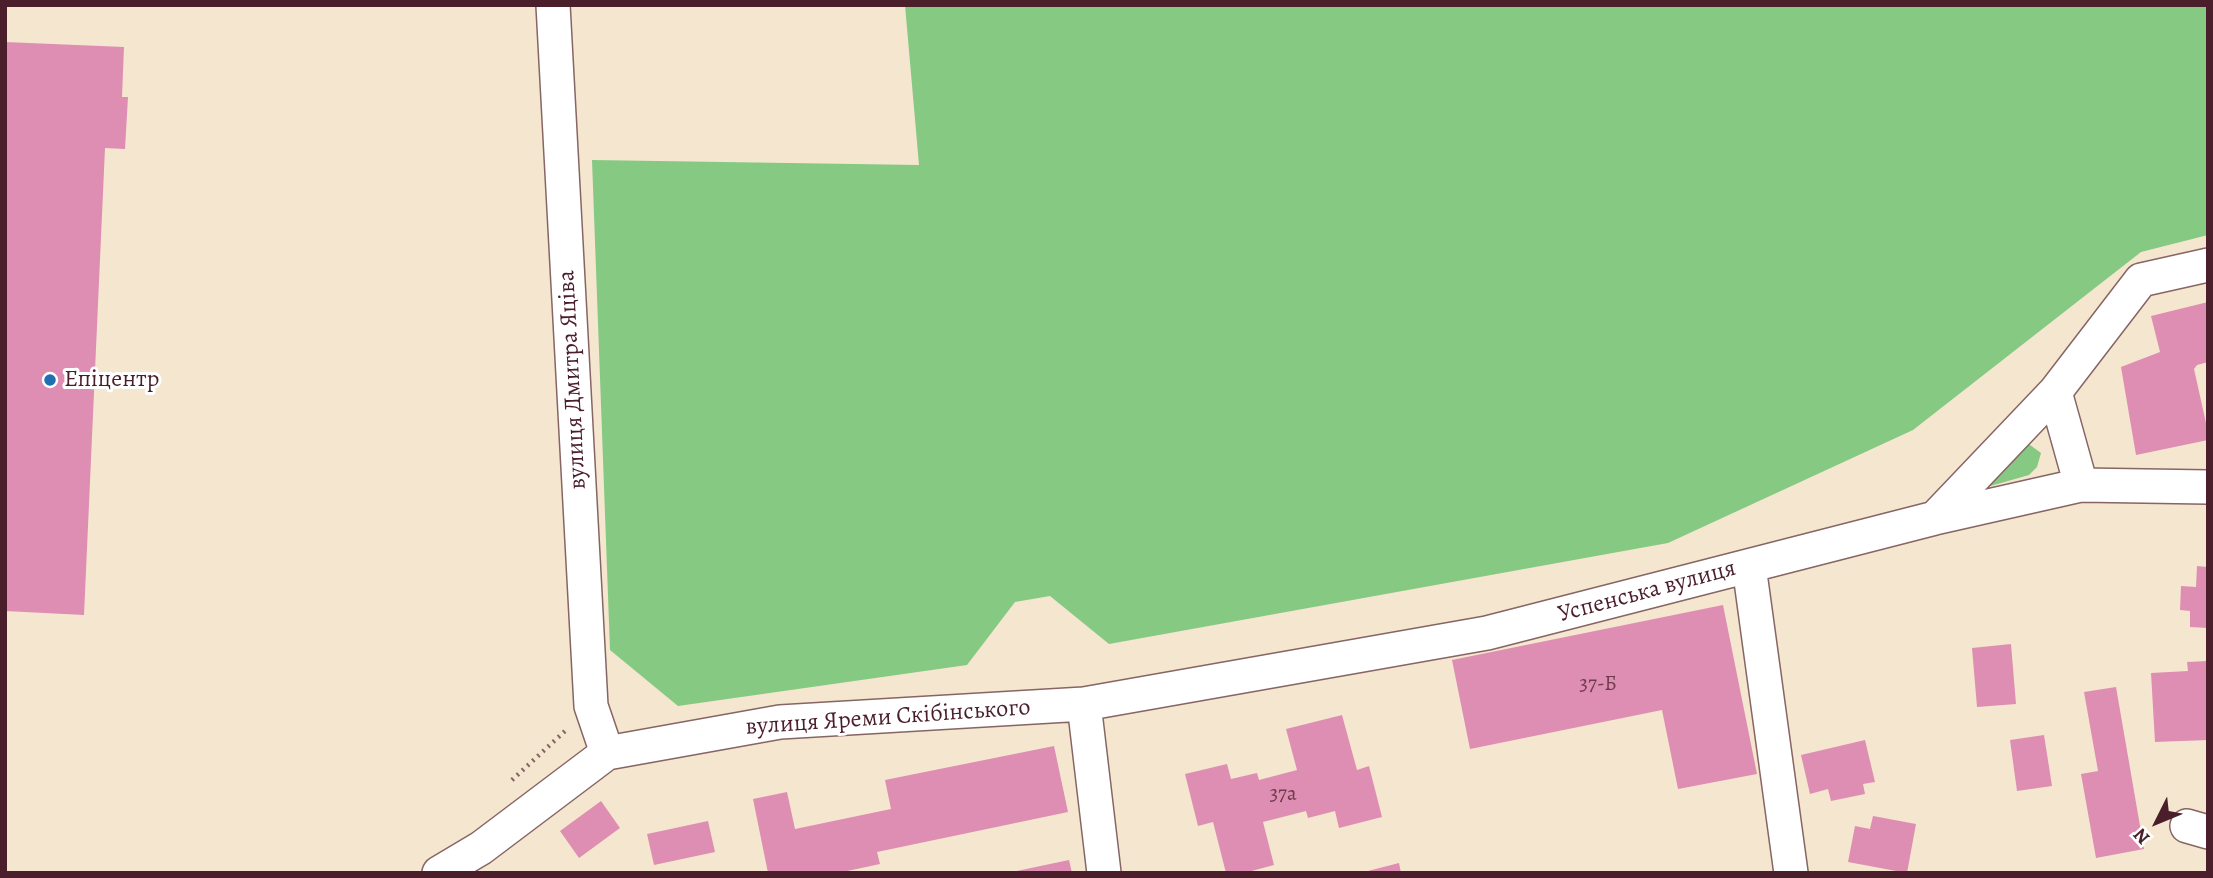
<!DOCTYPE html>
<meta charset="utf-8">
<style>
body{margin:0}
#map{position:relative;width:2213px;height:878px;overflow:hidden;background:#f5e6cf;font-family:Alegreya,serif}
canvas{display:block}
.frame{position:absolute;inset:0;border:7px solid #4a1f2b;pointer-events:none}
.north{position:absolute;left:2122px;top:787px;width:70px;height:70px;-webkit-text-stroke:5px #fff;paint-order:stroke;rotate:227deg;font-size:19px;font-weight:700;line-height:28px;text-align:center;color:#4a1f2b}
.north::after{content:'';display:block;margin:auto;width:24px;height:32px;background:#4a1f2b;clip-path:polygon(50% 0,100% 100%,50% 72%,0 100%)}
</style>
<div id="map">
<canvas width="2213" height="878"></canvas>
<div class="frame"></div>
<div class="north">N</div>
</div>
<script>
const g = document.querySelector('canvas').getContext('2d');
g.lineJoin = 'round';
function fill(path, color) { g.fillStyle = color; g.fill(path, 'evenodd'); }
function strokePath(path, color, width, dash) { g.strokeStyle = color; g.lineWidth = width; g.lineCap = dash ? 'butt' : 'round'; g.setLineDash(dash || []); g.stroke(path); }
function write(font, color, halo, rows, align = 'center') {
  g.font = font + ' Alegreya,serif'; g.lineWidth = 6; g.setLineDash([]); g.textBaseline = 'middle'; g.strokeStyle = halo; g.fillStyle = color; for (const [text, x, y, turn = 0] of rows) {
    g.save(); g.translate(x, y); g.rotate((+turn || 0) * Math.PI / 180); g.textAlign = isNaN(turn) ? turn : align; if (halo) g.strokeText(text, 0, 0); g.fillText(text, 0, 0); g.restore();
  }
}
const green = new Path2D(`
 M905,5H2208V235L2141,252L1913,430L1668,543L1109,644L1050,596L1015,602L967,665L678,706L610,650L592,160L919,165Z
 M2026,442L2041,453L2037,467L2029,475L1980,489Z`);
const building = new Path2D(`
 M5,42L124,47L122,97H128L125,149L105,148L84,615L5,611Z
 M2208,302V362L2197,365L2194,369L2208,432V440L2136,455L2121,367L2160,352L2151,316Z
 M2197,566L2208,567V628L2190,627V611L2180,610L2181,586L2196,587Z
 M1723,605L1757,774L1678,789L1662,710L1470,749L1452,660Z
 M2011,644L2016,704L1977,707L1972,648Z
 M2208,661V703H2206L2208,740L2155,742L2151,673L2188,671L2187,662Z
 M2116,687L2144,849L2096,858L2081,774L2098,771L2084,692Z
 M1342,715L1357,770L1369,766L1382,817L1339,828L1335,811L1308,818L1306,811L1263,822L1274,865L1244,873H1226L1213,822L1198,826L1185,774L1227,764L1231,779L1257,773L1259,780L1297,770L1286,729Z
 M2044,735L2052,786L2017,791L2010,740Z
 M1865,740L1875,782L1863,784L1865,794L1831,801L1828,789L1810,794L1801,755Z
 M1054,746L1068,812L877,852L880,864L838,873H768L753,799L787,792L795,829L891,809L885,780Z
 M601,801L620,828L579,858L560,831Z
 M1873,816L1916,824L1907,873L1848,862L1855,826L1870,829Z
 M708,821L715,852L654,865L647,834Z
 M1069,860L1072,873H1012V872Z
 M1399,863L1401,873H1365L1364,872Z`);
const path = new Path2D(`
 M512,780L565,731`);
const minor = new Path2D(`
 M553,5L591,706L607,753
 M2055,392L2081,485
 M1935,518L2055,392L2141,280L2208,265
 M1749,566L1791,873
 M1084,704L1104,873
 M2187,826L2208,832
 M439,873L481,848L607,753L780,722L1084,704L1487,633L1935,518L2081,485L2208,487`);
const markers = [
 [50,380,7,"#1f6fb2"]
];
const numberNames = [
 ["37-Б",1598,685],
 ["37а",1283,795]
];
const poiNames = [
 ["Епіцентр",64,380]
];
const streetNames = [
 ["вулиця Дмитра Яціва",573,380,-93],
 ["Успенська вулиця",1647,592,-15],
 ["вулиця Яреми Скібінського",888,718,-4]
];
fill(green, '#85c983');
fill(building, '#de8eb2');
strokePath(minor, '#866564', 36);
strokePath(path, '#866564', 4.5, [2, 5]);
strokePath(minor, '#fff', 33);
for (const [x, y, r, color] of markers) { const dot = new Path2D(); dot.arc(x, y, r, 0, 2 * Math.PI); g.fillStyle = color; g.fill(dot); strokePath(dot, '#fff', 2.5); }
write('21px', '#6f3b4d', null, numberNames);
write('24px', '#4a1f2b', '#fff', poiNames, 'left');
write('24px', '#4a1f2b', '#fff', streetNames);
</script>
